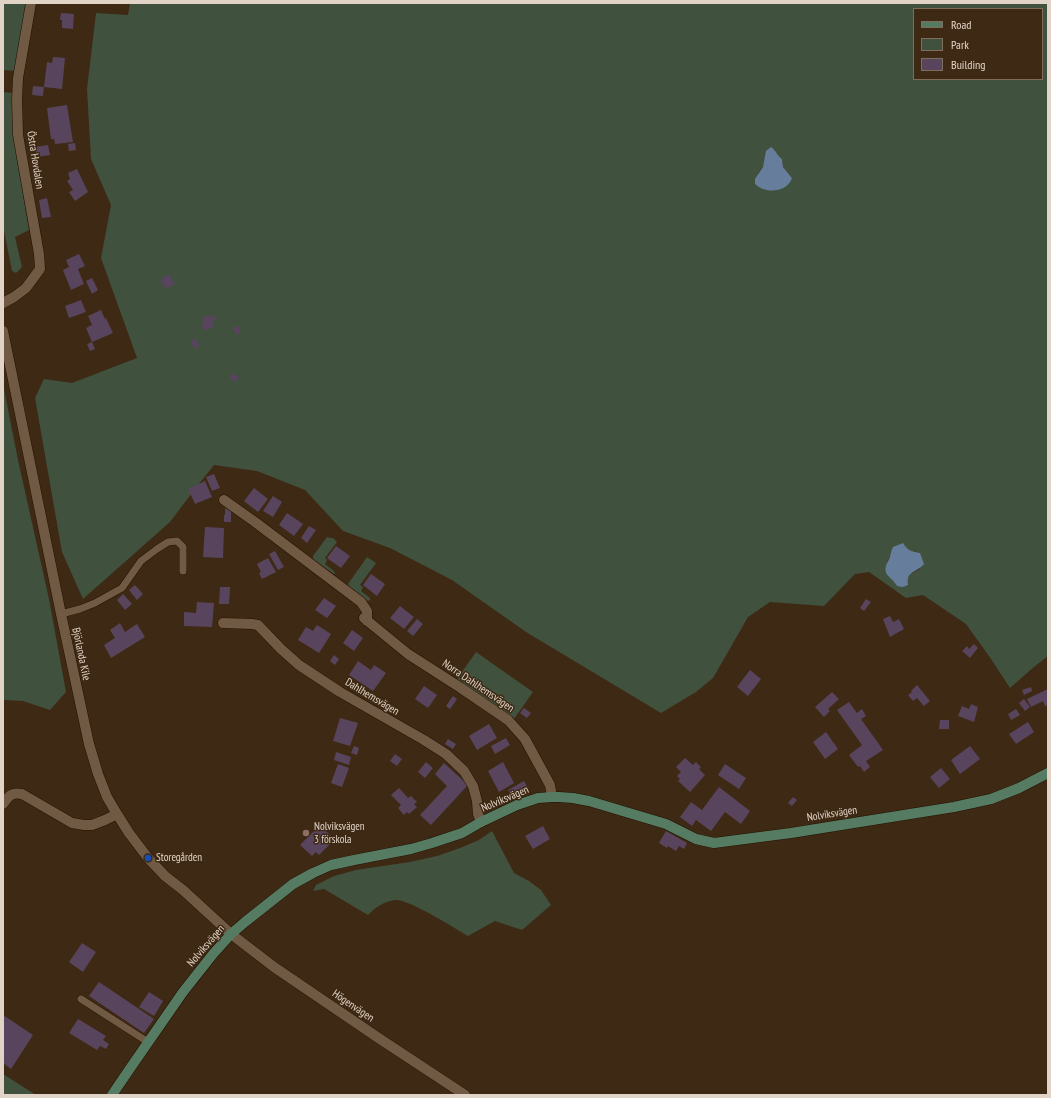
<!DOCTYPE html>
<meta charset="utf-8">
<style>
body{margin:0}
#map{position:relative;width:1051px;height:1098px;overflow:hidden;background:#3e2914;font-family:"PT Sans Narrow",sans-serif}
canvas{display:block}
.frame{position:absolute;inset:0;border:4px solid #e1d3c6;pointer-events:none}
.legend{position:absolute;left:913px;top:8px;width:130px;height:72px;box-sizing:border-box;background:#3e2914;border:1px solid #7f6d5b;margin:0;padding:5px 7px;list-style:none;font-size:12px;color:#e1d3c6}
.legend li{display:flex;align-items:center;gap:8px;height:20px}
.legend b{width:20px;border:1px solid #7f6d5b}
</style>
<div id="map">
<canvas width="1051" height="1098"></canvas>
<div class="frame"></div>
<ul class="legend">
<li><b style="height:5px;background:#557c62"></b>Road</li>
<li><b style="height:11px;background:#40513d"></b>Park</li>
<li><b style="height:11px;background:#58455d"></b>Building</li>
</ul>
</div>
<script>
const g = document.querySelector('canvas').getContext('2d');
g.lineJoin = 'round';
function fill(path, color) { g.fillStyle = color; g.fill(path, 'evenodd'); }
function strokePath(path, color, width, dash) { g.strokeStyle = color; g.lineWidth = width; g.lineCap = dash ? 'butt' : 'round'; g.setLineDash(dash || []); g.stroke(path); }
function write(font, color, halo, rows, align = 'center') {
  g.font = font + ' "PT Sans Narrow",sans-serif'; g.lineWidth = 3; g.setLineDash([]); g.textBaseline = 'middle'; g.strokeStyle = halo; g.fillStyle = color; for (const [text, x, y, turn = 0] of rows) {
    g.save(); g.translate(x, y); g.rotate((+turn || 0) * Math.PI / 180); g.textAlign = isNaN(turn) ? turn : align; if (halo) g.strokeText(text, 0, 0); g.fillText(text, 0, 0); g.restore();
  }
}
const green = new Path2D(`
 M3,3H27L17,71L3,70Z
 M130,3H1048V656L1035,666L1010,688L991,659L966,624L923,595L906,598L869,572L855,574L824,606L770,602L748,617L713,678L696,692L661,713L526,632L452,580L390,548L343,531L305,490L257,471L214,465L198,485L170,522L83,599L62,552L35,398L44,379L72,383L137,358L101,258L111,205L91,159L87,89L96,13L128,15ZM914,9H1042V79H914ZM774,149L778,157L782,159L783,167L792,178L758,174L763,167L765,161ZM906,548L909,550L920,553V569L910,574L907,579L897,586L895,581L890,577L887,562L890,557Z
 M3,92L14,93L13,135L29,230L15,237L22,267L16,273L12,271L3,226Z
 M3,384L18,460L49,599L66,692L50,710L23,701L3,700Z
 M327,537L331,538H333L337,542L325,558L327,560L325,564L334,571L335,574H334L313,559V556Z
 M367,557L376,563L360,585L363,587L361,591L370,598V600L368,601C362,596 351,591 348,584Z
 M476,652L533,692L514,719L457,679Z
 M492,831L514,873L529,881L541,890L551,905L522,930L495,921L468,936C455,928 407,898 395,900C383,902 376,907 368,915L324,889L313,891L316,885L334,876L356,870L410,862L437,856L460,848L479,840Z
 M3,1074L36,1095H3Z`);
const water = new Path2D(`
 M771,147C776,150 777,156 782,159L783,167L792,178C787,193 765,194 755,184V179L763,167L766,151Z
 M903,543C908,551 911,551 920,553L924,564C917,573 906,570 908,585L903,587L897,586C894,580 889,578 886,573C884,566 888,562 890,557C891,553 891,551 893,547Z`);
const building = new Path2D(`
 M61,13L74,14L73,29L62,28V20H60Z
 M53,57L65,58L62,89L44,87L47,62L52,63Z
 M33,86L44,87L43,96L32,95Z
 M67,105L73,142L55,144L54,139H51L47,108Z
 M75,143L76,150L69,151L68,144Z
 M48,145L50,155L37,157L35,147Z
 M77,169L88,192L75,201L69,192L73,190L67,181L70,179L68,173Z
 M47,198L51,217L42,218L39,200Z
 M79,254L85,266L78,269L84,284L71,290L63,270L69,267L66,260Z
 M169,274L175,284L166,289L160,280Z
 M92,278L98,290L92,294L86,281Z
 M81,300L86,312L69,318L65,306Z
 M101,310L105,319L106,318L113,333L92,342L86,328L92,325L88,316Z
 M209,315L210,317L215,315L217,320L212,322L214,327L204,331L201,324L204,322L202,318Z
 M238,325L241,333L236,335L233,328Z
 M195,338L200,345L195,349L190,342Z
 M92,342L95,349L90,351L87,344Z
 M232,373L239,377L236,382L229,378Z
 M214,474L220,488L212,491L206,477Z
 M205,481L212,497L195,504L188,489Z
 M254,488L268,499L258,512L244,501Z
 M273,496L282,502L273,517L263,511Z
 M225,508L231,511V522H224V515H225Z
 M287,513L303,524L294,536L279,525Z
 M309,526L316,530L307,543L301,538Z
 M205,527L224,528L223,558L203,557Z
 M336,546L350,556L341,568L327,558Z
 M275,551L284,567L278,570L269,554Z
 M268,558L276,572L262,579L259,573L261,572L257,564Z
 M371,574L385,584L377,596L363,585Z
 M135,585L143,594L137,600L129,590Z
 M220,587H230L229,604H219Z
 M123,594L132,604L125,610L117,600Z
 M324,598L336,606L327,618L315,610Z
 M866,599L871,602L864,611L860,608Z
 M197,602L214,603L212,627L184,626V612L196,613Z
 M400,606L414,617L404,629L390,618Z
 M890,616L893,622L899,619L904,629L890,637L883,619Z
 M417,619L423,624L413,636L407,631Z
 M120,623L125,632L137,624L145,637L111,658L104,645L115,638L110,630Z
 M317,625L331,634L319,653L298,640L306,627L313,631Z
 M352,630L363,638L354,651L343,643Z
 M974,644L978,648L970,658L962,651L967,646L969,649Z
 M334,655L339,659L335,665L330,661Z
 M358,661L371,670L374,665L386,673L373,691L349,675Z
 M750,670L761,679L748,696L737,687Z
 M917,685L930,701L924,706L917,698L913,701L908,695L912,692L911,691Z
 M424,686L437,695L428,708L415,699Z
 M1031,687L1032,691L1024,695L1022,690Z
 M1048,689V705L1045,706L1043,701L1031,707L1027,699Z
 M832,692L839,699L828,709L830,711L824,717L815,707Z
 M453,696L457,699L450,709L446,706Z
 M1024,699L1030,707L1025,711L1019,703Z
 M849,702L857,713L862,709L866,716L861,719L883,750L866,761L870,767L864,772L860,766L858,767L849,755L862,745L837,710Z
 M971,704L978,707L974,722L958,716L962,706L969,709Z
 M524,708L531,713L527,718L520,713Z
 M1016,709L1020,715L1011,720L1008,714Z
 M340,718L358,723L350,746L333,741Z
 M940,720H949V729H939Z
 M1028,722L1034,732L1016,744L1009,734Z
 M489,724L497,738L477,750L469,736Z
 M826,732L838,749L825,759L813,742Z
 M506,738L510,745L495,754L491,746Z
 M448,739L456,744L453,749L445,744Z
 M354,746L359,748L357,755L351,753Z
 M970,746L980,759L960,774L951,760Z
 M336,752L351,757L349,765L334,760Z
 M395,754L402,759L397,766L390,761Z
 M685,758L693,765L696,762L701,767L699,769L705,775L690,792L678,781L680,779L677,776L681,772L676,767Z
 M426,762L433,768L425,778L418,772Z
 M503,762L514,783L499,792L488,771Z
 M444,763L468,785L431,825L420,815L447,786L435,774Z
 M338,764L349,768L342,787L331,783Z
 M725,764L746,778L739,789L718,775Z
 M941,768L950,779L939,788L930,777Z
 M524,781L528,788L512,797L508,790Z
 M719,787L750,811L741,824L725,812L711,831L696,820L692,826L680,817L691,802L702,810Z
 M399,788L408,798L411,796L417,802L414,804L417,807L409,814L407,812L404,815L398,808L401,805L391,795Z
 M793,797L797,800L792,806L788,803Z
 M320,825L331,836L326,841L330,844L319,855L316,852L312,856L300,845Z
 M543,826L550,839L533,849L525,836Z
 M666,831L687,843L684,849L679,846L676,851L668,846L667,848L659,843Z
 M82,943L96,952L83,972L69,962Z
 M99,982L154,1019L144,1033L89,996Z
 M149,992L163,1001L154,1016L139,1007Z
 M3,1015L33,1035L11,1069L3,1063Z
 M78,1019L106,1036L103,1040L109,1044L106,1049L100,1046L97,1050L69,1033Z`);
const lane = new Path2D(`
 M61,614L80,609L95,603L122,588L141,561L157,549L168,542L177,541L183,547V571
 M81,999L148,1042`);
const street = new Path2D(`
 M3,303L14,297L26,288L40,269L39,254L18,135L17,99L18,78L31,3
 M3,331L61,614L89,744L98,774L107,797L117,814L129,833L148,858L165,876L183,890L231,934L274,967L380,1039L465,1095
 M224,500L255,522L361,602L367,611V621
 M364,618L408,654L461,688L508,720L525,739L550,785L552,797
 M223,623L252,624L258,625L281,649L299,665L340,692L424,740L446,754L464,771L473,786L477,801L478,814L481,822
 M3,804C9,796 11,792 22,794L72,823L84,825H92L105,820L117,814`);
const secondary = new Path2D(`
 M112,1095L131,1067L183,992L213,954L231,934L245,922L293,884L313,873L331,865L354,860L411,849L432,843L462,833L481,822L517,805L538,798L552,797H559L573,798L589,801L666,824L696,839L714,843L791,833L954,807L991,799L1019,788L1048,773`);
const markers = [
 [306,833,4,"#8d6e63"],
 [148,858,4,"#1a4fb4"]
];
const streetNames = [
 ["Östra Hovdalen",35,160,81],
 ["Björlanda Kile",81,654,78],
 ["Norra Dahlhemsvägen",478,686,34],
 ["Dahlhemsvägen",372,697,31],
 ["Nolviksvägen",505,799,-23],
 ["Nolviksvägen",832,814,-9],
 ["Nolviksvägen",206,946,-49],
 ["Högenvägen",353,1006,34]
];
const poiNames = [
 ["Nolviksvägen",314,827],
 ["3 förskola",314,840],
 ["Storegården",156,858]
];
fill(green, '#40513d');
fill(water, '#667e9b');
fill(building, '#58455d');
strokePath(lane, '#241100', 8);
strokePath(street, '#241100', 11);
strokePath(secondary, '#241100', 11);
strokePath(lane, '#715a43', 7);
strokePath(street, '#715a43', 10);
strokePath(secondary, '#557c62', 10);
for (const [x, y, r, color] of markers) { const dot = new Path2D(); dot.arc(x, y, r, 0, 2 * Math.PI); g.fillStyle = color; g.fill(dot); strokePath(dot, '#3e2914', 1.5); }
write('11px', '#e1d3c6', '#3e2914', streetNames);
write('11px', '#e1d3c6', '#3e2914', poiNames, 'left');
</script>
